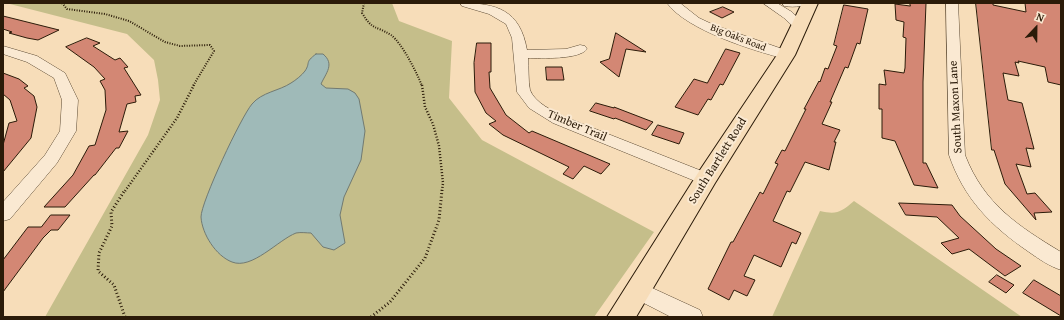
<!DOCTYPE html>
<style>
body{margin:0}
#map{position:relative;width:1064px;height:320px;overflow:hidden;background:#f7ddb9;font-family:"Gentium Book Plus",serif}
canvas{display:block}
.frame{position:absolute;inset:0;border:4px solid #2b1b09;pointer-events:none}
.north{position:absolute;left:1016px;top:8px;width:40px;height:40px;-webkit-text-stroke:3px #fae9d2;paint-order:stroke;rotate:22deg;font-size:11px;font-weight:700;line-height:16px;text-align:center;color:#2b1b09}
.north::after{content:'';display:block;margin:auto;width:14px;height:18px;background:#2b1b09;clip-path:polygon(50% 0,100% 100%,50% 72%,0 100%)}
</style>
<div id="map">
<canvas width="1064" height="320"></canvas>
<div class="frame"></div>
<div class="north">N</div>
</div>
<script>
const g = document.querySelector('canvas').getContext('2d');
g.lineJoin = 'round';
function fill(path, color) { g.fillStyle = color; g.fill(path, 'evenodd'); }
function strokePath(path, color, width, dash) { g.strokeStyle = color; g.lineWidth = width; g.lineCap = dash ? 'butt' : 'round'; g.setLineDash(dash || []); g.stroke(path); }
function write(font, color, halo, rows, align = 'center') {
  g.font = font + ' "Gentium Book Plus",serif'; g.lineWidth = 4; g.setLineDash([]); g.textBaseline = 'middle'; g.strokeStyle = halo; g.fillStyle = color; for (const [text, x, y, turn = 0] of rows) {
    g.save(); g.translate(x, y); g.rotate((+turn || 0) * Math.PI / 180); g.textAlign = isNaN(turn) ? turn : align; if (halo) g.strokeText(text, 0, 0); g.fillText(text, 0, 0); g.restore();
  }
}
const green = new Path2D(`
 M6,3H392L399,21L452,41L449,98L482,140L654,232L594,317H45L148,135L160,100L158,80L154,60L127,34Z
 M854,201L1022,317H772L820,211C837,215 841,212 854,201Z`);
const water = new Path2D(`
 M316,54H323C335,64 326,73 321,84L326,88L348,89L355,93L359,99L365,131L361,160L344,197L340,215L345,243L334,250L323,247L311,233C307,233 301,232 296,233C278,240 252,270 232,262C216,256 202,234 201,217C201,202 241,117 252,104C262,92 279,91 291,83C296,80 302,75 305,71C311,62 304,63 316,54Z`);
const building = new Path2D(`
 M910,3H926L923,82V163H926L938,188L914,185L895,141L882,138V109H879V84L886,85L884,70L904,73L905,68L906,38L903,37L904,22L896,20L895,4L910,6Z
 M976,3H993V5L1026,12L1025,3H1061V85L1048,82L1045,67L1018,61L1019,63L1015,62L1019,76L1003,73L1008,100L1022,103L1034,149L1026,148L1031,167L1016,164L1027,194L1035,193L1052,212L1034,213L1036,220L1005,184L994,150H992Z
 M844,5L868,9L860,44L857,43L848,68L845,67L830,102H832L822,124L840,130L834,142H836L829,170L805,162L790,192L787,191L773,221L801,233L796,244L792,242L781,267L754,255L744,276L755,280L747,296L734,290L729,300L708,289L731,242H733L760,192L763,194L778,164L775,163L782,150L785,151L806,109H804L819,81L820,82L825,68L828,69L837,46L834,45Z
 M723,7L734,12L722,18L710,12Z
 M3,16L59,30L38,40L27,38L9,33L12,32L3,29Z
 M616,33L646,52L626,49L619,77L600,62L609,59Z
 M87,38L100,43L93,46L115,60L120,58L128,67L124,68L141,95L135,96L136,102L127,104L119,132L128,131L119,148H116L95,175H94L65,207H44L73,175L89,146L95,145L106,110L105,90L100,81L105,79L94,67L66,47Z
 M477,43H491V72H489L490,88L506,115L529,133L532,131L610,164L601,174L584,166L573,179L563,174L569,167L503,135L489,124L496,121L486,113L475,92L474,63Z
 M726,49L740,53L723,85L720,84L711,100L708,99L698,115L675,107L694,79L707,83Z
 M546,67H562L564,80H547Z
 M3,73L19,79L28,86L24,88L34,96L37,107L31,138L3,172V145L9,123L17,121L10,100L3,94Z
 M596,103L614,108V107L653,122L646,130L615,118L614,119L590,111Z
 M658,125L684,133L679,144L652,135Z
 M899,203L952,205L960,216L996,249L1021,266L1005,276L969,249L952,254L941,243L959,238L937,217L906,215Z
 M51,215H70L58,230H51L43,238L3,292V260L28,227H41Z
 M997,275L1014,285L1006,293L989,282Z
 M1034,280L1061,296V316L1023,293Z`);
const pathFar2 = new Path2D(`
 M62,3L67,9L105,14L129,21L165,42L180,46L210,45L214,51L193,86
 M364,3L362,13C373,31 375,25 391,35C402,43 417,73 422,86`);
const pathFar1 = new Path2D(`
 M422,85L425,107L433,124L439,146L443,183L442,191
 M125,191L177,118L194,85`);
const path = new Path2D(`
 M125,317L114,285L98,271L99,253L112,226L111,212L125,190
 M371,317L390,302L425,258L439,220L442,190`);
const minor = new Path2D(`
 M460,3C497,3 520,10 527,50L566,49L580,45L585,46L587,49C579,60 541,58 528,58C529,68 528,80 530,90C535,103 553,111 565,117L712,175L715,179L712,183L706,185L700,183L553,123L529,108L517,92L512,38L506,24L489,14L462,6Z
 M667,3H680L699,18L714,25L791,52L793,55L791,58L786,59C754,51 686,30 667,3Z
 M763,3H777L792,12L806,26L804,29H796L784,18Z
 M782,3H803L801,6C795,7 790,7 784,6Z
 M946,3H958L965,155C984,204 1018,226 1061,252V270C1049,266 1039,259 1029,252C991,226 964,199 949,155Z
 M3,46L37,56L65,73L78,100L76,131L57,163L10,219L3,221V202L45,155L60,131L62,100L54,78L27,62L3,54Z
 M637,281L700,310L703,317H671L630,296L626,290L630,284Z`);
const major = new Path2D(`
 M802,3H818L795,55L715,183L636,317H607L698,173L777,55Z`);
const farStreetnames = [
 ["Big Oaks Road",738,38,21]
];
const streetNames = [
 ["South Maxon Lane",956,107,-93],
 ["Timber Trail",577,126,23],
 ["South Bartlett Road",718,161,-58]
];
fill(green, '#c5be8a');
fill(water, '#9fbab8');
strokePath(water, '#717a72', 1);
fill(building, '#d38774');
strokePath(building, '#2b1b09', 1);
strokePath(minor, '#5e4c35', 1);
strokePath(major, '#2b1b09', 2);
strokePath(pathFar2, '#2b1b09', 2, [1, 1.5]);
strokePath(pathFar1, '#2b1b09', 2.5, [1, 2]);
strokePath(path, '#2b1b09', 3, [1, 2.5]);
fill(minor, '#fae9d2');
fill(major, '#f7ddb9');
write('10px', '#2b1b09', '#fae9d2', farStreetnames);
write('12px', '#2b1b09', '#fae9d2', streetNames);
</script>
